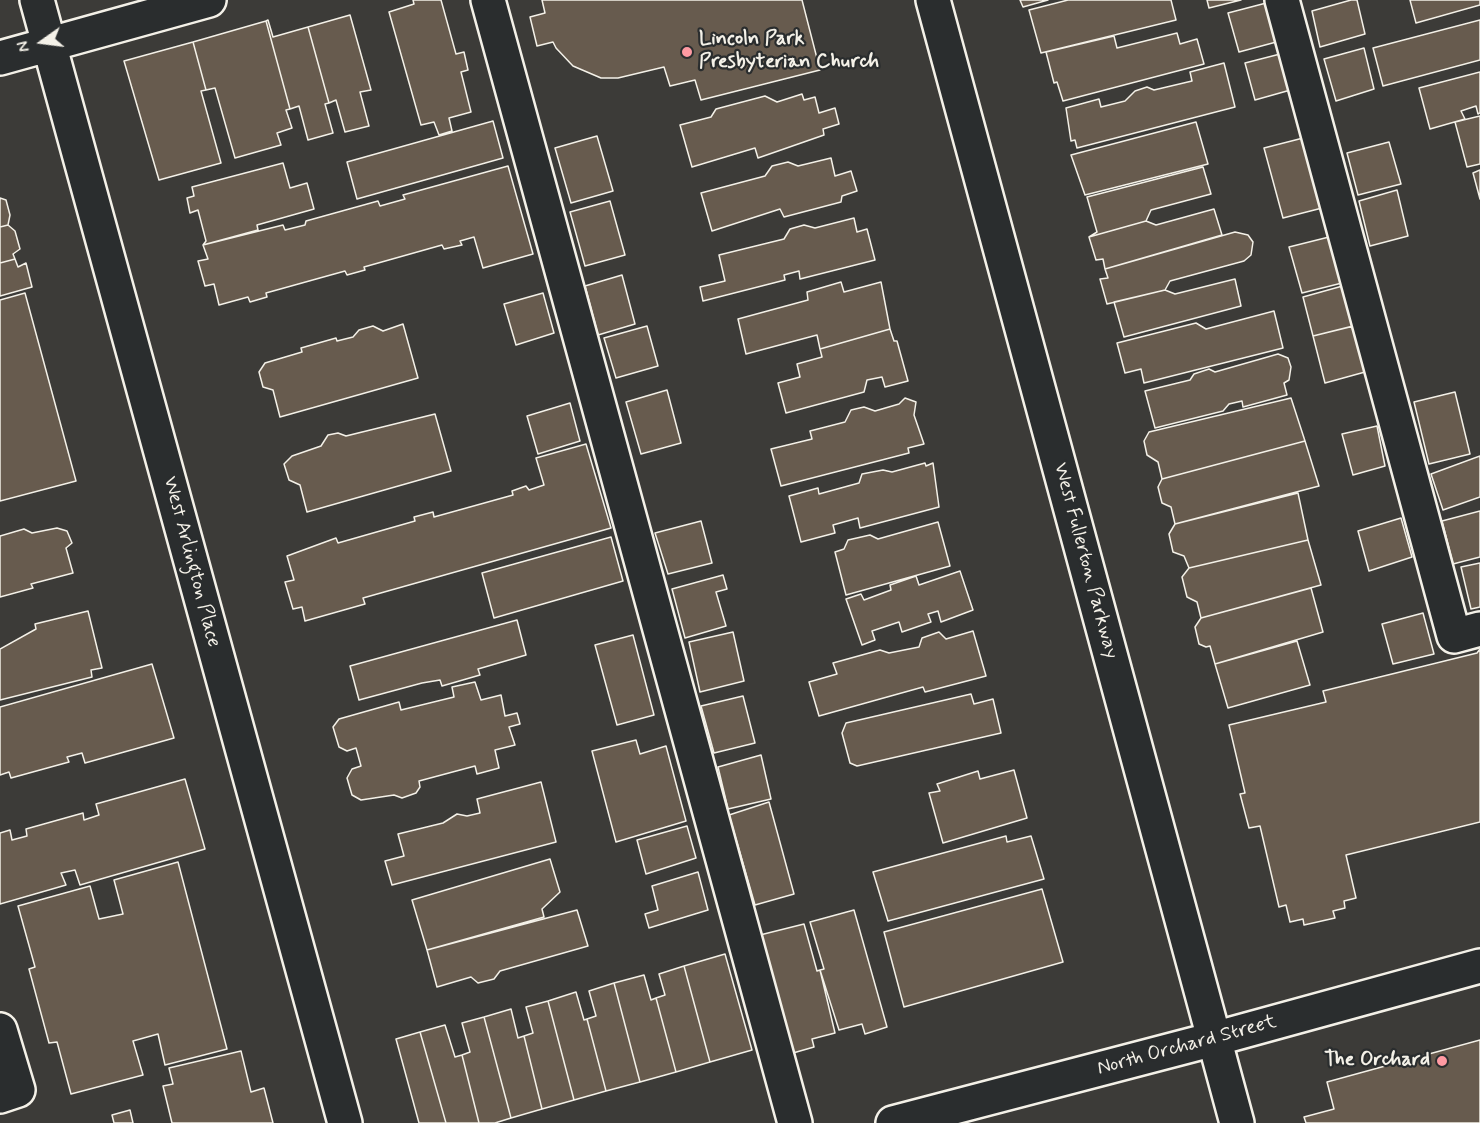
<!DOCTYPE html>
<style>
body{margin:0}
#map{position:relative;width:1480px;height:1123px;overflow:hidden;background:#3c3b38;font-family:Mynerve,sans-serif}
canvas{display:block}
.north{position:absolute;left:12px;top:12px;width:60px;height:60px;-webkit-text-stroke:4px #2a2d2e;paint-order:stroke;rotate:256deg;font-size:16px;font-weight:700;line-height:24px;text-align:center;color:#f4f1e8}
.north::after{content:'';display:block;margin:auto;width:21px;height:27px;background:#f4f1e8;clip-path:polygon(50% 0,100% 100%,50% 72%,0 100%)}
</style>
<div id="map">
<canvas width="1480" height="1123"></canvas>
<div class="north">N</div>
</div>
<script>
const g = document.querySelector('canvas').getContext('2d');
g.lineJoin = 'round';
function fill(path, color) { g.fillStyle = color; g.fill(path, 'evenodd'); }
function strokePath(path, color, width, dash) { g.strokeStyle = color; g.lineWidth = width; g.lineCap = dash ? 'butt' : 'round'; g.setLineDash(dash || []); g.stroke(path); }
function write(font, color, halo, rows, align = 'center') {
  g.font = font + ' Mynerve,sans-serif'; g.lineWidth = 4.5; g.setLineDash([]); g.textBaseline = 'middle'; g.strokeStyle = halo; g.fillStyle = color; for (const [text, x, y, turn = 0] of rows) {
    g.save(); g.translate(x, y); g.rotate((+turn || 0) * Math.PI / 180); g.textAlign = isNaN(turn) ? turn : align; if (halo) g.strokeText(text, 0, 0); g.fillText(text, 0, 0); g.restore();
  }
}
const building = new Path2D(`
 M413,0H441L456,54L464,52L468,70L461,72L471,112L449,118L452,131L439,135L434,122L421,125L389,12L414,4Z
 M542,0H802L820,70L701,100L695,80L670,86L664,67L618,78H601L573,66L556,48L553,42L537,46L530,17L545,13Z
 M1020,0H1048L1023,7Z
 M1068,0H1171L1176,20L1041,53L1029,10Z
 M1207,0H1241L1209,8Z
 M1351,0H1357L1365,34L1320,47L1312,11Z
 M1410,0H1480V5L1416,23Z
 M1270,2L1280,41L1239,52L1228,13Z
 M350,15L371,90L360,92L369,126L345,132L336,100L329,103L308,27Z
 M268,20L273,37L308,27L329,103L325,104L333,133L308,140L299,106L290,109L266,21Z
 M1480,20V60L1383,86L1373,48Z
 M266,21L290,109L286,110L292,128L277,133L281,145L235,158L215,88L206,90L193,42Z
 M1177,33L1180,44L1197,39L1204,64L1063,101L1057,82L1054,83L1046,52L1114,36L1117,48Z
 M193,42L206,90L201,91L221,163L159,180L124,61Z
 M1364,48L1374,89L1336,101L1324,59Z
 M1284,53L1294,89L1255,100L1245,63Z
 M1224,63L1235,107L1077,148L1075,140L1071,141L1066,108L1099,99L1101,107L1125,101L1135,91L1147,87L1154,90L1192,81L1190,72Z
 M1480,72V113L1478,114L1476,106L1461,111L1465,119L1430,129L1419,88Z
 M802,94L804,100L815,97L819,113L835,108L839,124L823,129L824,135L758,158L755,148L692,167L680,125L711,117L716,109L765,96L777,102Z
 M1480,116V164L1467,167L1455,122Z
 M493,121L503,158L357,199L347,162Z
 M1196,122L1208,164L1085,195L1071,155Z
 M597,136L613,191L571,203L555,148Z
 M1307,137L1326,207L1283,218L1264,148Z
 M1389,142L1401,184L1358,195L1347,153Z
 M831,158L835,176L851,171L857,191L842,196L841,202L784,217L780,209L712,231L701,193L765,176L772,166L788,162L798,166Z
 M283,163L290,188L307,183L314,209L257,225L258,230L203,245L206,241L198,210L190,213L187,198L194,196L192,187Z
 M508,166L533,254L483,268L474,237L460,241L462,245L444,249L442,245L364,267L365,270L347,275L345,271L266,293L267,297L250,302L248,297L219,305L214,284L205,286L198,261L208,259L203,245L283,225L285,230L305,225L306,221L378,201L380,206L405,199L403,195Z
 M1203,167L1211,194L1151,210L1146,221L1089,237L1097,232L1087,197Z
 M1480,170V199L1473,173Z
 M1397,190L1408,236L1370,246L1359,201Z
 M0,198L6,200L10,215L8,225L0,227Z
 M610,201L625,255L585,266L570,212Z
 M1214,209L1222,235L1105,269L1103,259L1096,260L1089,237L1146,221L1156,225Z
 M854,218L857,232L867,229L875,260L800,279L799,271L784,275L785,280L703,301L700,287L725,281L719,255L784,239L790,229L804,225L815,228Z
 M8,225L15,231L20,249L13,254L15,259L0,263V227Z
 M1235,232L1248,235L1253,242L1251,255L1244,261L1170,281L1165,290L1107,304L1100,279L1108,278L1105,269Z
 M1329,237L1342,283L1302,293L1289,247Z
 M15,259L18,267L26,263L32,287L0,296V263Z
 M622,275L635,324L598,335L585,286Z
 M1235,279L1241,306L1124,337L1114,302L1165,290L1175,294Z
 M841,282L844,292L881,282L890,329L820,349L817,335L746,354L738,319L808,300L807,292Z
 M1346,285L1358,325L1313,336L1303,297Z
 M25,293L76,481L0,501V300Z
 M543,293L554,333L516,345L504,304Z
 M1274,311L1283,348L1144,383L1141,369L1125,373L1117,343L1196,323L1206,329Z
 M403,324L418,378L280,417L273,390L263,387L259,372L265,363L302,352L301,348L336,338L337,341L353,337L359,330L373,326L383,331Z
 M647,326L658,366L616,378L604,338Z
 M1353,326L1365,372L1325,383L1313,336Z
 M890,329L894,341H897L908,381L885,387L882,377L867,380L864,392L786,413L778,383L800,377L797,364L822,357L820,349Z
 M1278,354L1288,358L1291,367L1289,380L1284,383L1287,395L1243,407L1242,401L1229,404L1223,411L1155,428L1145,391L1190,380L1194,374L1209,369L1215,372Z
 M667,390L681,443L641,454L626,402Z
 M1455,392L1470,454L1429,464L1414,402Z
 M905,398L916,402L914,415L924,444L908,448L909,453L781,486L771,449L812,439L810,431L845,422L851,410L864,407L875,411L899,404Z
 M1291,398L1305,441L1162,479L1158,462L1147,455L1144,441L1149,432Z
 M570,403L580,441L538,454L527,416Z
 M435,414L451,471L307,512L300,485L289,480L284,464L292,456L321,446L328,435L338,433L346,436Z
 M1377,426L1385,466L1353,475L1342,434Z
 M1305,441L1319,486L1175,524L1171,507L1162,503L1158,487L1162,479Z
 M586,444L611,528L363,598L365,604L305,621L302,607L293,609L285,582L294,580L287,556L336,538L338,543L415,521L414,517L433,512L434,517L513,495L512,491L526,486L529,490L544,485L536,458Z
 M1480,456V497L1443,510L1431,474Z
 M925,463L926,466L933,463L939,507L860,528L858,518L833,525L835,533L801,542L789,496L818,488L819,494L859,483L862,474L883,470L892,472Z
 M1298,493L1308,540L1189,568L1184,556L1173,552L1169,534L1175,524Z
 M1480,511V557L1453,564L1442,521Z
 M1401,518L1412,557L1369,571L1358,531Z
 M701,521L712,563L668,574L655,533Z
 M938,522L950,566L846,595L835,552L844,549L848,540L870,535L878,539Z
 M57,528L67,531L72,543L66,548L73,573L31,584L33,588L0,597V536L24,529L32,533Z
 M611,537L623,581L494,618L482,573Z
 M1308,540L1321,585L1201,618L1197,602L1187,597L1182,577L1189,568Z
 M1480,563V607L1471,609L1461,567Z
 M960,571L973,610L941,622L938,611L928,614L931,622L902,632L899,622L872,631L875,640L862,645L846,599L861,594L864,600L891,590L890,585L916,576L919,585Z
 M723,575L727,589L716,592L726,626L685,638L672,589Z
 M1311,588L1323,632L1215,664L1210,646L1206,647L1199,644L1195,627L1201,618Z
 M88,611L102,668L91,670L92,677L0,700V649L36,629L35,624Z
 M1423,613L1434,654L1393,664L1382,624Z
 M517,620L526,655L478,669L480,675L442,686L440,680L422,683L359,700L350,666Z
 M973,631L986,676L925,692L923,687L819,716L809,682L837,674L833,663L880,650L889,653L919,647L922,638L939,632L946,639Z
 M733,632L744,681L700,692L689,642Z
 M633,635L654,715L617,725L595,645Z
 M1297,641L1310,685L1228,708L1215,664Z
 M1480,649V822L1346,855L1356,898L1344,901L1345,908L1333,911L1335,918L1304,925L1303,919L1290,922L1286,905L1279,907L1260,826L1249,828L1240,794L1245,793L1229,725L1326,702L1323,691L1477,653Z
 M152,664L174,738L85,763L82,753L67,757L69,762L11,778L9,772L0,775V707Z
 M475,682L481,700L501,695L505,716L517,713L520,724L509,727L515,745L495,750L499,768L477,774L475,766L419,781L420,787L416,793L402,798L394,795L361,800L352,795L347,778L352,769L361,766L356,748L347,751L339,747L333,727L339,719L399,702L401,710L454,697L452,687Z
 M971,694L974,704L993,699L1001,733L857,766L850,763L842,733L846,723Z
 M743,696L755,743L714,753L701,706Z
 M636,740L640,754L666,746L686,821L616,842L592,751Z
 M761,755L771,799L728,809L718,767Z
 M1014,770L1027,818L943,843L929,793L940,791L937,784L978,771L980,779Z
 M185,779L205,849L80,885L75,870L61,873L66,885L0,904V833L10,830L12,840L27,836L26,829L83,813L84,820L99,815L96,804Z
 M541,782L556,842L392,885L385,861L404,856L398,834L443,823L457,814L467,816L480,813L477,799Z
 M769,802L794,894L755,905L729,815Z
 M687,826L696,858L646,874L637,840Z
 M1006,836L1007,842L1031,836L1044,879L888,921L873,872Z
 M550,859L560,892L542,909L544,917L427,950L412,900Z
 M178,862L227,1049L165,1065L158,1034L133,1041L143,1075L71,1094L57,1042L49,1043L29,969L35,967L18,906L90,886L99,919L123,914L114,880Z
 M698,872L708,910L649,928L645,914L658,910L652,886Z
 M1042,889L1063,962L904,1007L884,932Z
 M577,910L588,946L500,971L494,979L478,983L471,977L437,987L427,950Z
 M854,910L887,1027L865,1034L862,1024L839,1030L820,970L824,969L810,922Z
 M804,924L817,971L820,970L835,1033L812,1039L814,1047L793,1053L760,935Z
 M725,954L752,1050L710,1062L684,966Z
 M684,966L710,1062L676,1072L656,998L665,995L659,974Z
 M644,975L651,1000L656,998L676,1072L640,1082L614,983Z
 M614,983L640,1082L606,1091L587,1019L596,1016L589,991Z
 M576,992L584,1020L587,1019L606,1091L574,1100L548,1001Z
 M548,1001L574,1100L542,1109L524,1036L533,1033L526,1007Z
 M511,1009L518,1038L524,1036L542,1109L511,1118L484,1017Z
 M484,1017L511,1118L495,1123H479L462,1055L470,1052L462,1023Z
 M445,1025L455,1057L462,1055L479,1123H446L420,1032Z
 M420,1032L446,1123H419L396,1039Z
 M1480,1040V1123H1306L1304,1117L1334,1109L1327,1082Z
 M241,1051L251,1092L264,1088L273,1123H172L163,1086L173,1084L169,1068Z
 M130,1110L133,1123H114L112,1115Z`);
const minor = new Path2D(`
 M37,0L345,1123
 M488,0L795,1123
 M1282,0L1454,636L1480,629
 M0,58L209,0
 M0,1030L18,1090L0,1096
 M893,1123L1214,1039L1480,966`);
const major = new Path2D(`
 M933,0L1237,1123`);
const markers = [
 [687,52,6,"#ff9aa2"],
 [1442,1061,6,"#ff9aa2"]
];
const poiNames = [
 ["Lincoln Park",699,40],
 ["Presbyterian Church",699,63],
 ["The Orchard",1430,1061,"right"]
];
const streetNames = [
 ["West Fullerton Parkway",1085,561,75],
 ["West Arlington Place",191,562,75],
 ["North Orchard Street",1187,1046,-15]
];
fill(building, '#675b4e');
strokePath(building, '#f4f1e8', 1.5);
strokePath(minor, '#f4f1e8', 38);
strokePath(major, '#f4f1e8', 38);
strokePath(minor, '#2a2d2e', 33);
strokePath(major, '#2a2d2e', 33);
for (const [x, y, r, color] of markers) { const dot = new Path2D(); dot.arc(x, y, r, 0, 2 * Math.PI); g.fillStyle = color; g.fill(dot); strokePath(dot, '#2a2d2e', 2); }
write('bold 20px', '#f4f1e8', '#2a2d2e', poiNames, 'left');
write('20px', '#f4f1e8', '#2a2d2e', streetNames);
</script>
